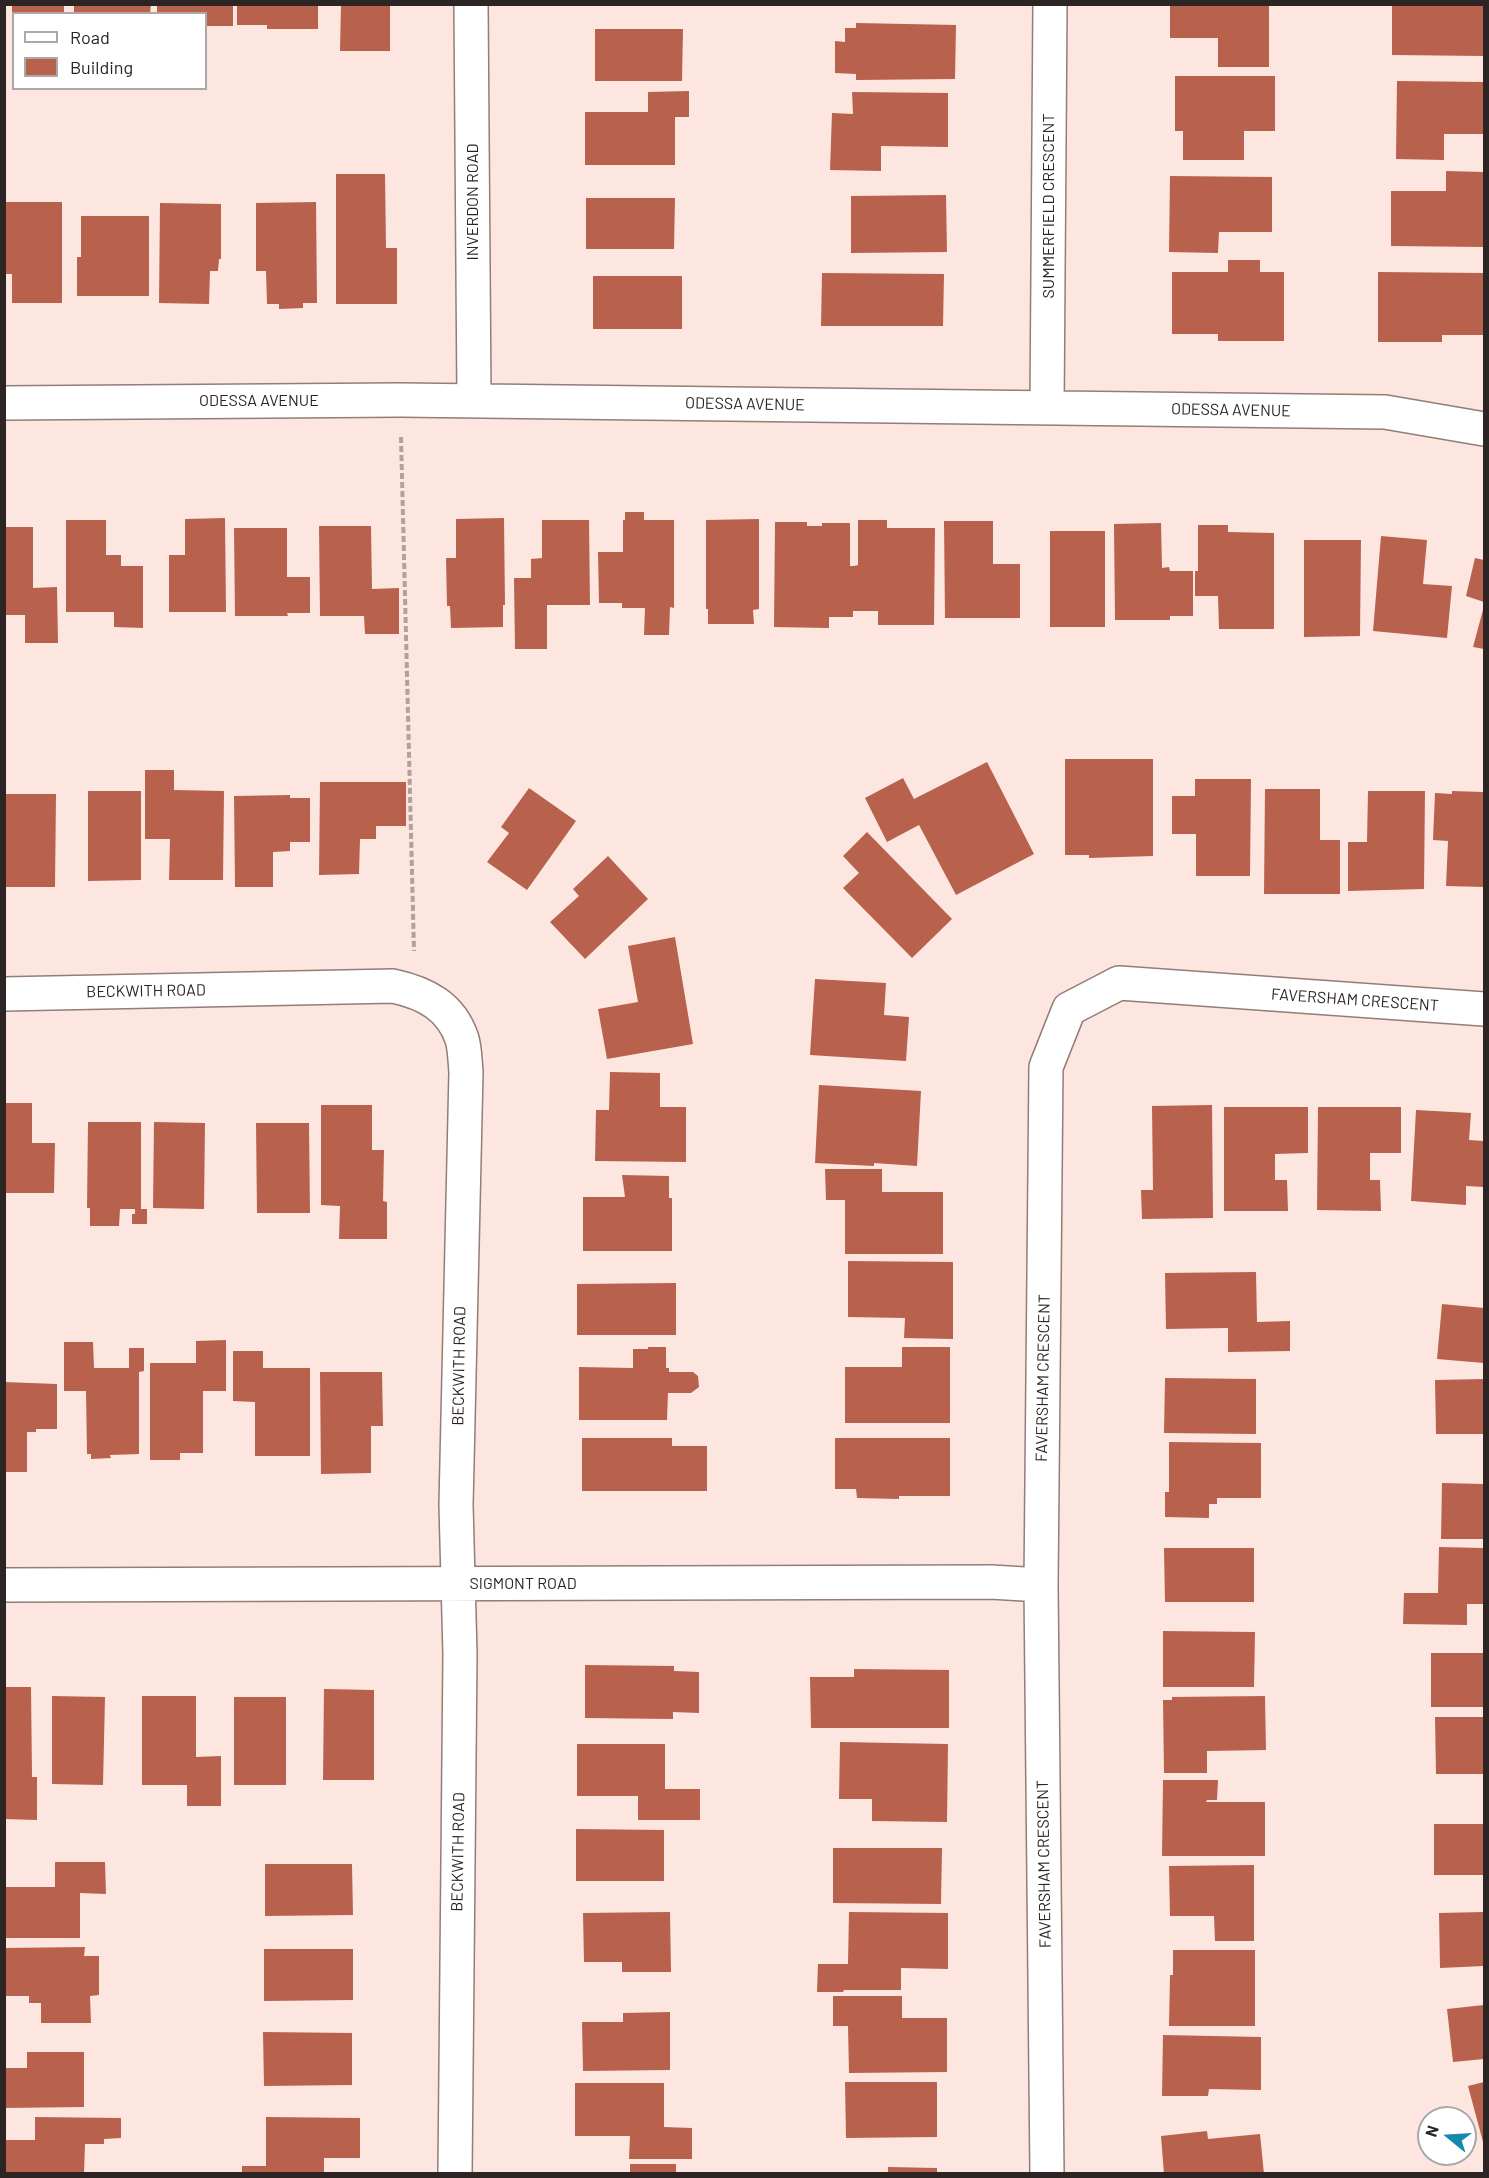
<!DOCTYPE html>
<style>
body{margin:0}
#map{position:relative;width:1489px;height:2178px;overflow:hidden;background:#fde6e0;font-family:Barlow,sans-serif}
canvas{display:block}
.frame{position:absolute;inset:0;border:6px solid #2d2523;pointer-events:none}
.legend{position:absolute;left:12px;top:12px;width:195px;height:78px;box-sizing:border-box;background:#fff;border:2px solid #aba8a7;margin:0;padding:8px 10px;list-style:none;font-size:18px;color:#2d2523}
.legend li{display:flex;align-items:center;gap:12px;height:30px}
.legend b{width:30px;border:2px solid #aba8a7}
.north{position:absolute;left:1417px;top:2106px;width:60px;height:60px;box-sizing:border-box;background:#fff;border:2px solid #aba8a7;border-radius:50%;rotate:288deg;font-size:16px;font-weight:700;line-height:24px;text-align:center;color:#2d2523}
.north::after{content:'';display:block;margin:auto;width:21px;height:27px;background:#1588ad;clip-path:polygon(50% 0,100% 100%,50% 72%,0 100%)}
</style>
<div id="map">
<canvas width="1489" height="2178"></canvas>
<div class="frame"></div>
<ul class="legend">
<li><b style="height:8px;background:#fff"></b>Road</li>
<li><b style="height:16px;background:#b8614d"></b>Building</li>
</ul>
<div class="north">N</div>
</div>
<script>
const g = document.querySelector('canvas').getContext('2d');
g.lineJoin = 'round';
function fill(path, color) { g.fillStyle = color; g.fill(path, 'evenodd'); }
function strokePath(path, color, width, dash) { g.strokeStyle = color; g.lineWidth = width; g.lineCap = dash ? 'butt' : 'round'; g.setLineDash(dash || []); g.stroke(path); }
function write(font, color, halo, rows, align = 'center') {
  g.font = font + ' Barlow,sans-serif'; g.lineWidth = 4.5; g.setLineDash([]); g.textBaseline = 'middle'; g.strokeStyle = halo; g.fillStyle = color; for (const [text, x, y, turn = 0] of rows) {
    g.save(); g.translate(x, y); g.rotate((+turn || 0) * Math.PI / 180); g.textAlign = isNaN(turn) ? turn : align; if (halo) g.strokeText(text, 0, 0); g.fillText(text, 0, 0); g.restore();
  }
}
const building = new Path2D(`
 M12,4H64V14H12Z
 M74,4H151L150,14H74Z
 M237,4H318V29H267V25H237Z
 M341,4H390V51H340Z
 M1170,4H1269V67H1218V38H1170Z
 M1392,4H1484V56L1392,55Z
 M157,5H233V26H206V14H157Z
 M856,23L956,25L955,79L856,80V74L835,73V41L845,42V28H856Z
 M595,29H683L682,81H595Z
 M1175,76H1275V131H1244V160H1183V131H1175Z
 M1397,81L1484,82V134H1444V160L1396,159Z
 M689,91V117H675V165H585V112H648V92Z
 M852,92L948,93V147L881,146V171L830,170L832,113L853,114Z
 M1446,171L1484,172V247L1391,246V191H1446Z
 M336,174H385L386,248H397V304H336Z
 M1170,176L1272,177V232H1219L1218,253L1169,252Z
 M946,195L947,252L851,253V196Z
 M586,198H675L674,249H586Z
 M4,202H62V303H12V274H4Z
 M316,202L317,303H303V308L279,309V304H267L266,271H256V203Z
 M160,203L221,204V259H219L218,271H210L209,304L159,303Z
 M81,216H149V296H77V257H81Z
 M1228,260H1260V272H1284V341H1218V334H1172V272H1228Z
 M1378,272L1484,273V335H1442V342H1378Z
 M822,273L944,274L943,326H821Z
 M593,276H682V329H593Z
 M625,512H644V520H674V608L670,607L669,635H644L645,608H622V603H599L598,552H623V520H625Z
 M225,518L226,612H169V555H185V519Z
 M504,518L505,605H503V627L451,628L450,606H447L446,558H456V519Z
 M759,519V609L753,610L754,624H708V609H706V520Z
 M66,520H106V555H121V566H143V628L114,627V612H66Z
 M542,520H589L590,605H547V649H515L514,578H531V559L542,558Z
 M858,520H887V528H935L934,625H878V611H853V617H829V628L774,627L775,522H807V526H822V523H850V566H854L858,565Z
 M944,521H993V564H1020V618H945Z
 M1161,523L1162,568L1169,567L1170,571H1193V616H1170V620H1115L1114,524Z
 M1198,525H1228V532L1274,533V629H1219L1218,596H1195V571H1198Z
 M319,526H371L372,589L399,588V634H365L364,616H320Z
 M4,527H33V588L57,587L58,643H25V615H4Z
 M234,528H287V577H310V613H287L288,616H235Z
 M1050,531H1105V627H1050Z
 M1381,536L1427,540L1423,584L1452,586L1447,638L1373,631Z
 M1304,540H1361L1360,636L1304,637Z
 M1475,558L1484,560V602L1466,596Z
 M1484,606V649L1473,647Z
 M1065,759H1153V856L1089,858V855H1065Z
 M987,762L1034,854L956,895L919,825L887,842L865,798L903,778L914,799Z
 M145,770H174V790L224,791L223,880H169L170,839H145Z
 M1195,779H1251L1250,876H1196V834H1172V796H1195Z
 M320,782H406V826H376V839H360L359,874L319,875Z
 M529,788L576,821L527,890L487,862L509,833L501,827Z
 M1265,789H1320V840H1340V894H1264Z
 M88,791H141V880L88,881Z
 M1368,791H1425L1424,889L1348,891V842H1367Z
 M1452,791L1484,792V887L1446,886L1448,841L1433,840L1435,793L1452,794Z
 M4,794H56L55,887H4Z
 M290,795V798H310V842H290V851L273,852V887H235L234,796Z
 M867,832L952,919L912,958L843,888L859,873L843,856Z
 M608,856L648,899L585,959L550,922L579,896L573,889Z
 M675,937L693,1044L607,1059L598,1009L638,1002L628,946Z
 M815,979L886,983L884,1015L909,1017L906,1061L810,1055Z
 M610,1072L660,1073V1107H686V1162L595,1161L596,1110H609Z
 M819,1085L921,1091L917,1166L874,1163V1166L815,1163Z
 M4,1103H32V1143H55L54,1193H4Z
 M321,1105H372V1150H384L383,1201L387,1202V1239H339L340,1206L321,1205Z
 M1212,1105L1213,1218L1142,1219L1141,1190H1153L1152,1106Z
 M1224,1107H1308V1153L1275,1154V1180H1287L1288,1211H1224Z
 M1318,1107H1401V1153H1370V1180H1380L1381,1211L1317,1210Z
 M1416,1110L1471,1113L1469,1140L1484,1141V1187L1466,1186V1205L1411,1201Z
 M88,1122H141V1209H147V1224H132V1214H135V1209H120L119,1226H90V1208H87Z
 M154,1122L205,1123L204,1209L153,1208Z
 M256,1123H309L310,1213H257Z
 M825,1169H882V1192H943V1254H845V1200H826Z
 M622,1175L669,1176V1198H672V1251H583V1197H625Z
 M848,1261L953,1262V1339L904,1338L905,1318L848,1317Z
 M1256,1272L1257,1322L1290,1321V1351L1228,1352V1328L1166,1329L1165,1273Z
 M676,1283V1335H577V1284Z
 M1442,1304L1484,1308V1363L1437,1359Z
 M226,1340V1391H203V1453H180V1460H150V1363H196V1341Z
 M64,1342H93L94,1368H129V1348H144V1371L139,1372V1454L110,1455L111,1458L91,1459V1454H87L86,1391H64Z
 M648,1347H666V1368H669V1372H693L698,1376L699,1387L691,1393H668L667,1420H579V1367L633,1368V1349H648Z
 M902,1347H950V1423H845V1367H902Z
 M233,1351H263V1368H310V1456H255V1402L233,1401Z
 M320,1372H382L383,1426H371V1473L321,1474Z
 M1165,1378L1256,1379V1434L1164,1433Z
 M1484,1379V1434H1436L1435,1380Z
 M4,1382L57,1384V1429H36V1432H27V1472H4Z
 M582,1438H672V1446H707V1491H582Z
 M835,1438H950V1496H899V1499L857,1498L856,1489H835Z
 M1169,1442L1261,1443V1498H1217V1504H1209V1518L1165,1517V1492H1169Z
 M1442,1483L1484,1484V1539H1441Z
 M1439,1547L1484,1548V1604H1467V1625L1403,1624L1404,1593H1438Z
 M1164,1548H1254V1602H1165Z
 M1163,1631L1255,1632L1254,1687H1163Z
 M1431,1653H1484V1707H1431Z
 M585,1665L674,1666V1671L699,1672V1713L673,1712V1719L585,1718Z
 M854,1669L949,1670V1728H811L810,1677H854Z
 M4,1687H31L32,1777H37V1820L4,1819Z
 M324,1689L374,1690V1780H323Z
 M52,1696L105,1697L103,1785L52,1784Z
 M142,1696H196V1757L221,1756V1806H187V1785H142Z
 M1265,1696L1266,1750L1207,1751V1773H1164L1163,1700H1172V1697Z
 M234,1697H286V1785H234Z
 M1435,1717H1484V1774H1436Z
 M840,1742L948,1744L947,1822L872,1821V1799H839Z
 M577,1744H665V1789H700V1820H638V1796H577Z
 M1163,1780H1218L1217,1800H1207L1206,1802H1265V1856H1162Z
 M1434,1824H1484V1875H1434Z
 M576,1829L664,1830V1881H576Z
 M833,1848H942L941,1904L833,1903Z
 M55,1862H105L106,1894L80,1893V1938H4V1887H55Z
 M265,1864H352L353,1915L265,1916Z
 M1254,1865V1941H1215L1214,1916H1170L1169,1866Z
 M670,1912L671,1972H622V1962H584L583,1913Z
 M849,1912L948,1913V1969L901,1968V1990H844L843,1992H817L818,1964H848Z
 M1484,1912V1966L1440,1968L1439,1913Z
 M85,1947L84,1956H99V1995L90,1996L91,2023H41V2003H29V1996H4V1948Z
 M264,1949H353V2000L264,2001Z
 M1173,1950H1255V2026H1169L1170,1975H1173Z
 M833,1996H902V2018H947V2072L849,2073L848,2026H833Z
 M1484,2005V2059L1453,2062L1447,2009Z
 M670,2012V2070L583,2071L582,2022H623V2013Z
 M263,2032L352,2033V2085L264,2086Z
 M1163,2035L1261,2037V2090L1209,2089L1208,2096H1162Z
 M27,2052H84V2107L4,2108V2068H27Z
 M845,2082H937V2137L846,2138Z
 M1484,2082V2141L1483,2142L1468,2086Z
 M575,2083H664V2127L692,2128V2159H629L630,2136H575Z
 M35,2117L121,2118V2138L104,2139V2144H85L84,2174H4V2140H35Z
 M266,2117L360,2118V2158H324V2174H242V2166H266Z
 M1207,2131L1208,2139L1260,2134L1264,2174H1164L1161,2136Z
 M630,2164H676V2174H630Z
 M888,2167L937,2168V2174H888Z`);
const path = new Path2D(`
 M401,437L414,951`);
const minor = new Path2D(`
 M471,4L474,400
 M4,403L400,400L1385,412L1484,429
 M1047,408L1050,4
 M4,994L393,986C425,993 451,1006 462,1039C465,1049 465,1062 466,1072L456,1505L460,1654L455,2174
 M4,1585L991,1582L1041,1585
 M1047,2174L1041,1585L1046,1067L1069,1009L1119,983L1484,1009`);
const streetNames = [
 ["INVERDON ROAD",473,202,-90],
 ["SUMMERFIELD CRESCENT",1049,206,-90],
 ["ODESSA AVENUE",259,401],
 ["ODESSA AVENUE",745,404,1],
 ["ODESSA AVENUE",1231,410,1],
 ["BECKWITH ROAD",146,991,-1],
 ["FAVERSHAM CRESCENT",1355,1000,4],
 ["BECKWITH ROAD",459,1366,-89],
 ["FAVERSHAM CRESCENT",1043,1378,-89],
 ["SIGMONT ROAD",523,1584],
 ["BECKWITH ROAD",458,1852,-89],
 ["FAVERSHAM CRESCENT",1044,1864,-91]
];
fill(building, '#b8614d');
strokePath(minor, '#927d78', 36);
strokePath(path, '#b1a09b', 4, [6, 3]);
strokePath(minor, '#fff', 33);
write('16px', '#2d2523', '#fff', streetNames);
</script>
